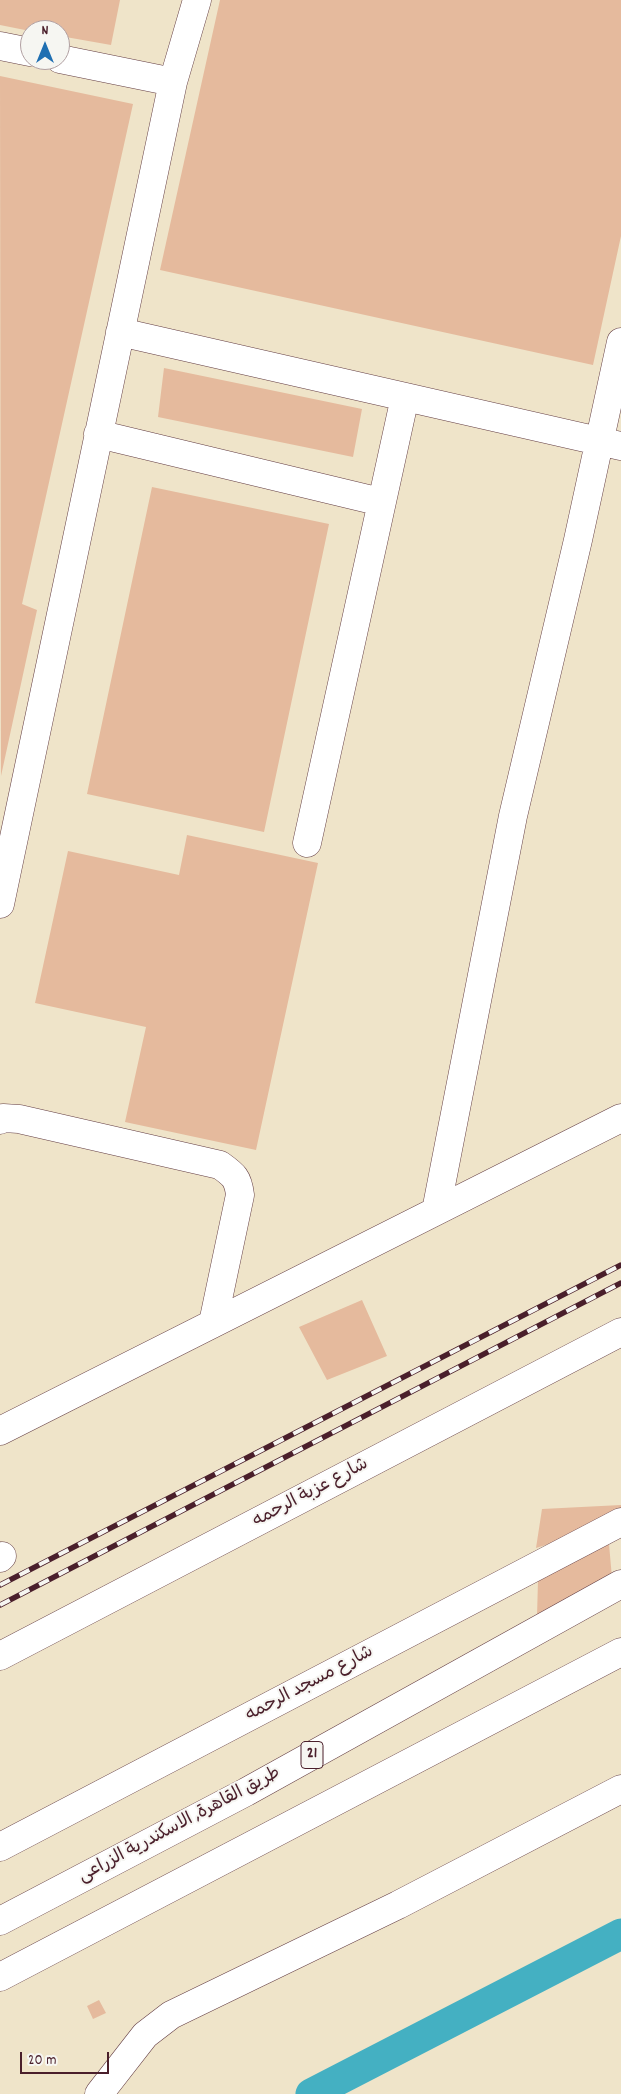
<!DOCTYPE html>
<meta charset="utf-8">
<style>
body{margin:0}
#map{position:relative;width:621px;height:2094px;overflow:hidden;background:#efe4c9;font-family:Dekko,sans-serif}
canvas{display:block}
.north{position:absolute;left:20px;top:20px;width:50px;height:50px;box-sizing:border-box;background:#f6f6f2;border:1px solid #b1a0a2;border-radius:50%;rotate:0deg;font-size:14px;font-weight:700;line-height:20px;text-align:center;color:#4a1f2b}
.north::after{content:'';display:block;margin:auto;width:18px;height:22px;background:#1f6fb2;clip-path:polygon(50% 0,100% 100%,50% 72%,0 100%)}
.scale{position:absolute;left:20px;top:2052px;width:89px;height:22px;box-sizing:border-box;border:2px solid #4a1f2b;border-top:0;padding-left:6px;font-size:15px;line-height:18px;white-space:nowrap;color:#4a1f2b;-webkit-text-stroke:4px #f6f6f2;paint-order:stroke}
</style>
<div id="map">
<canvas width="621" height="2094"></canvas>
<div class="north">N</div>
<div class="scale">20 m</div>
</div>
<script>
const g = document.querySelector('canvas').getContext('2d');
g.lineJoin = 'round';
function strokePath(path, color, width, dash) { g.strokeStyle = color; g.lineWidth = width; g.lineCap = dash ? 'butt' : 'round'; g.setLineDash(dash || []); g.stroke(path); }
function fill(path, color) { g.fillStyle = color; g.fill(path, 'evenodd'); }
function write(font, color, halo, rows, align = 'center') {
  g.font = font + ' Dekko,"Playpen Sans Arabic",sans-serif'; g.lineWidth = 4; g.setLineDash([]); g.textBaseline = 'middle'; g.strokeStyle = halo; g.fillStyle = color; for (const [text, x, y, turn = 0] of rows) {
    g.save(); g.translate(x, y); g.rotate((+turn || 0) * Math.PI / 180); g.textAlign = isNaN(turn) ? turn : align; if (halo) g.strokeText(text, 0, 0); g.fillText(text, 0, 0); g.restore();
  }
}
const canal = new Path2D(`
 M311,2094L621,1934`);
const building = new Path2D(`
 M0,0H120L111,45L60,36V30L30,31L0,25Z
 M220,0H621V236L593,365L160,270Z
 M0,76L133,104L22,604L37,610L1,776Z
 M164,368L362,409L353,457L158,417Z
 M152,487L329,524L264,832L87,794Z
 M187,835L318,863L256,1150L125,1122L146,1027L35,1003L68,851L179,875Z
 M362,1300L387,1356L327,1380L299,1327Z
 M621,1505V1521L536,1548L542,1509Z
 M609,1544L612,1578L537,1617L538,1580Z
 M99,2000L106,2013L93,2019L87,2006Z`);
const minor = new Path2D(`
 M0,46L30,52
 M60,59L173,82
 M120,332L621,446
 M98,434L381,502
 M307,843L405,397
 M0,904L173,82L197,0
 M0,1120L3,1118L19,1119L220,1165C234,1175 238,1178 240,1195L213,1323
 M436,1211L513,816L578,540L621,342
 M0,1431L621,1118
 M0,1558L2,1556
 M0,1656L621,1332
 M0,1847L621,1522
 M99,2094L145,2035L171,2015L398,1905L621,1789`);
const highway = new Path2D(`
 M0,1921L246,1792L621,1584
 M0,1977L621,1652`);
const rail = new Path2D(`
 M0,1585L621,1265
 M0,1605L621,1283`);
const shields = [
 [312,1755,22]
];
const shieldNames = [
 ["21",312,1755]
];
const streetNames = [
 ["شارع عزبة الرحمه",311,1494,-28],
 ["شارع مسجد الرحمه",310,1685,-28],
 ["طريق القاهرة, الاسكندرية الزراعى",180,1826,-28]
];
strokePath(canal, '#44b0c2', 31);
fill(building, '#e5ba9d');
strokePath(minor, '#633d43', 29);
strokePath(highway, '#633d43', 29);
strokePath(minor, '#fff', 28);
strokePath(highway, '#fff', 28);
strokePath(rail, '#4a1f2b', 5.5);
strokePath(rail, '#f6f6f2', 4, [11]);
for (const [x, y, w] of shields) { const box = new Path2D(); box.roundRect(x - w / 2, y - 13.5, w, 27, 4); g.fillStyle = '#f6f6f2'; g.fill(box); strokePath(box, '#4a1f2b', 1); }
write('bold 16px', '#4a1f2b', null, shieldNames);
write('18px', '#4a1f2b', '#f6f6f2', streetNames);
</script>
